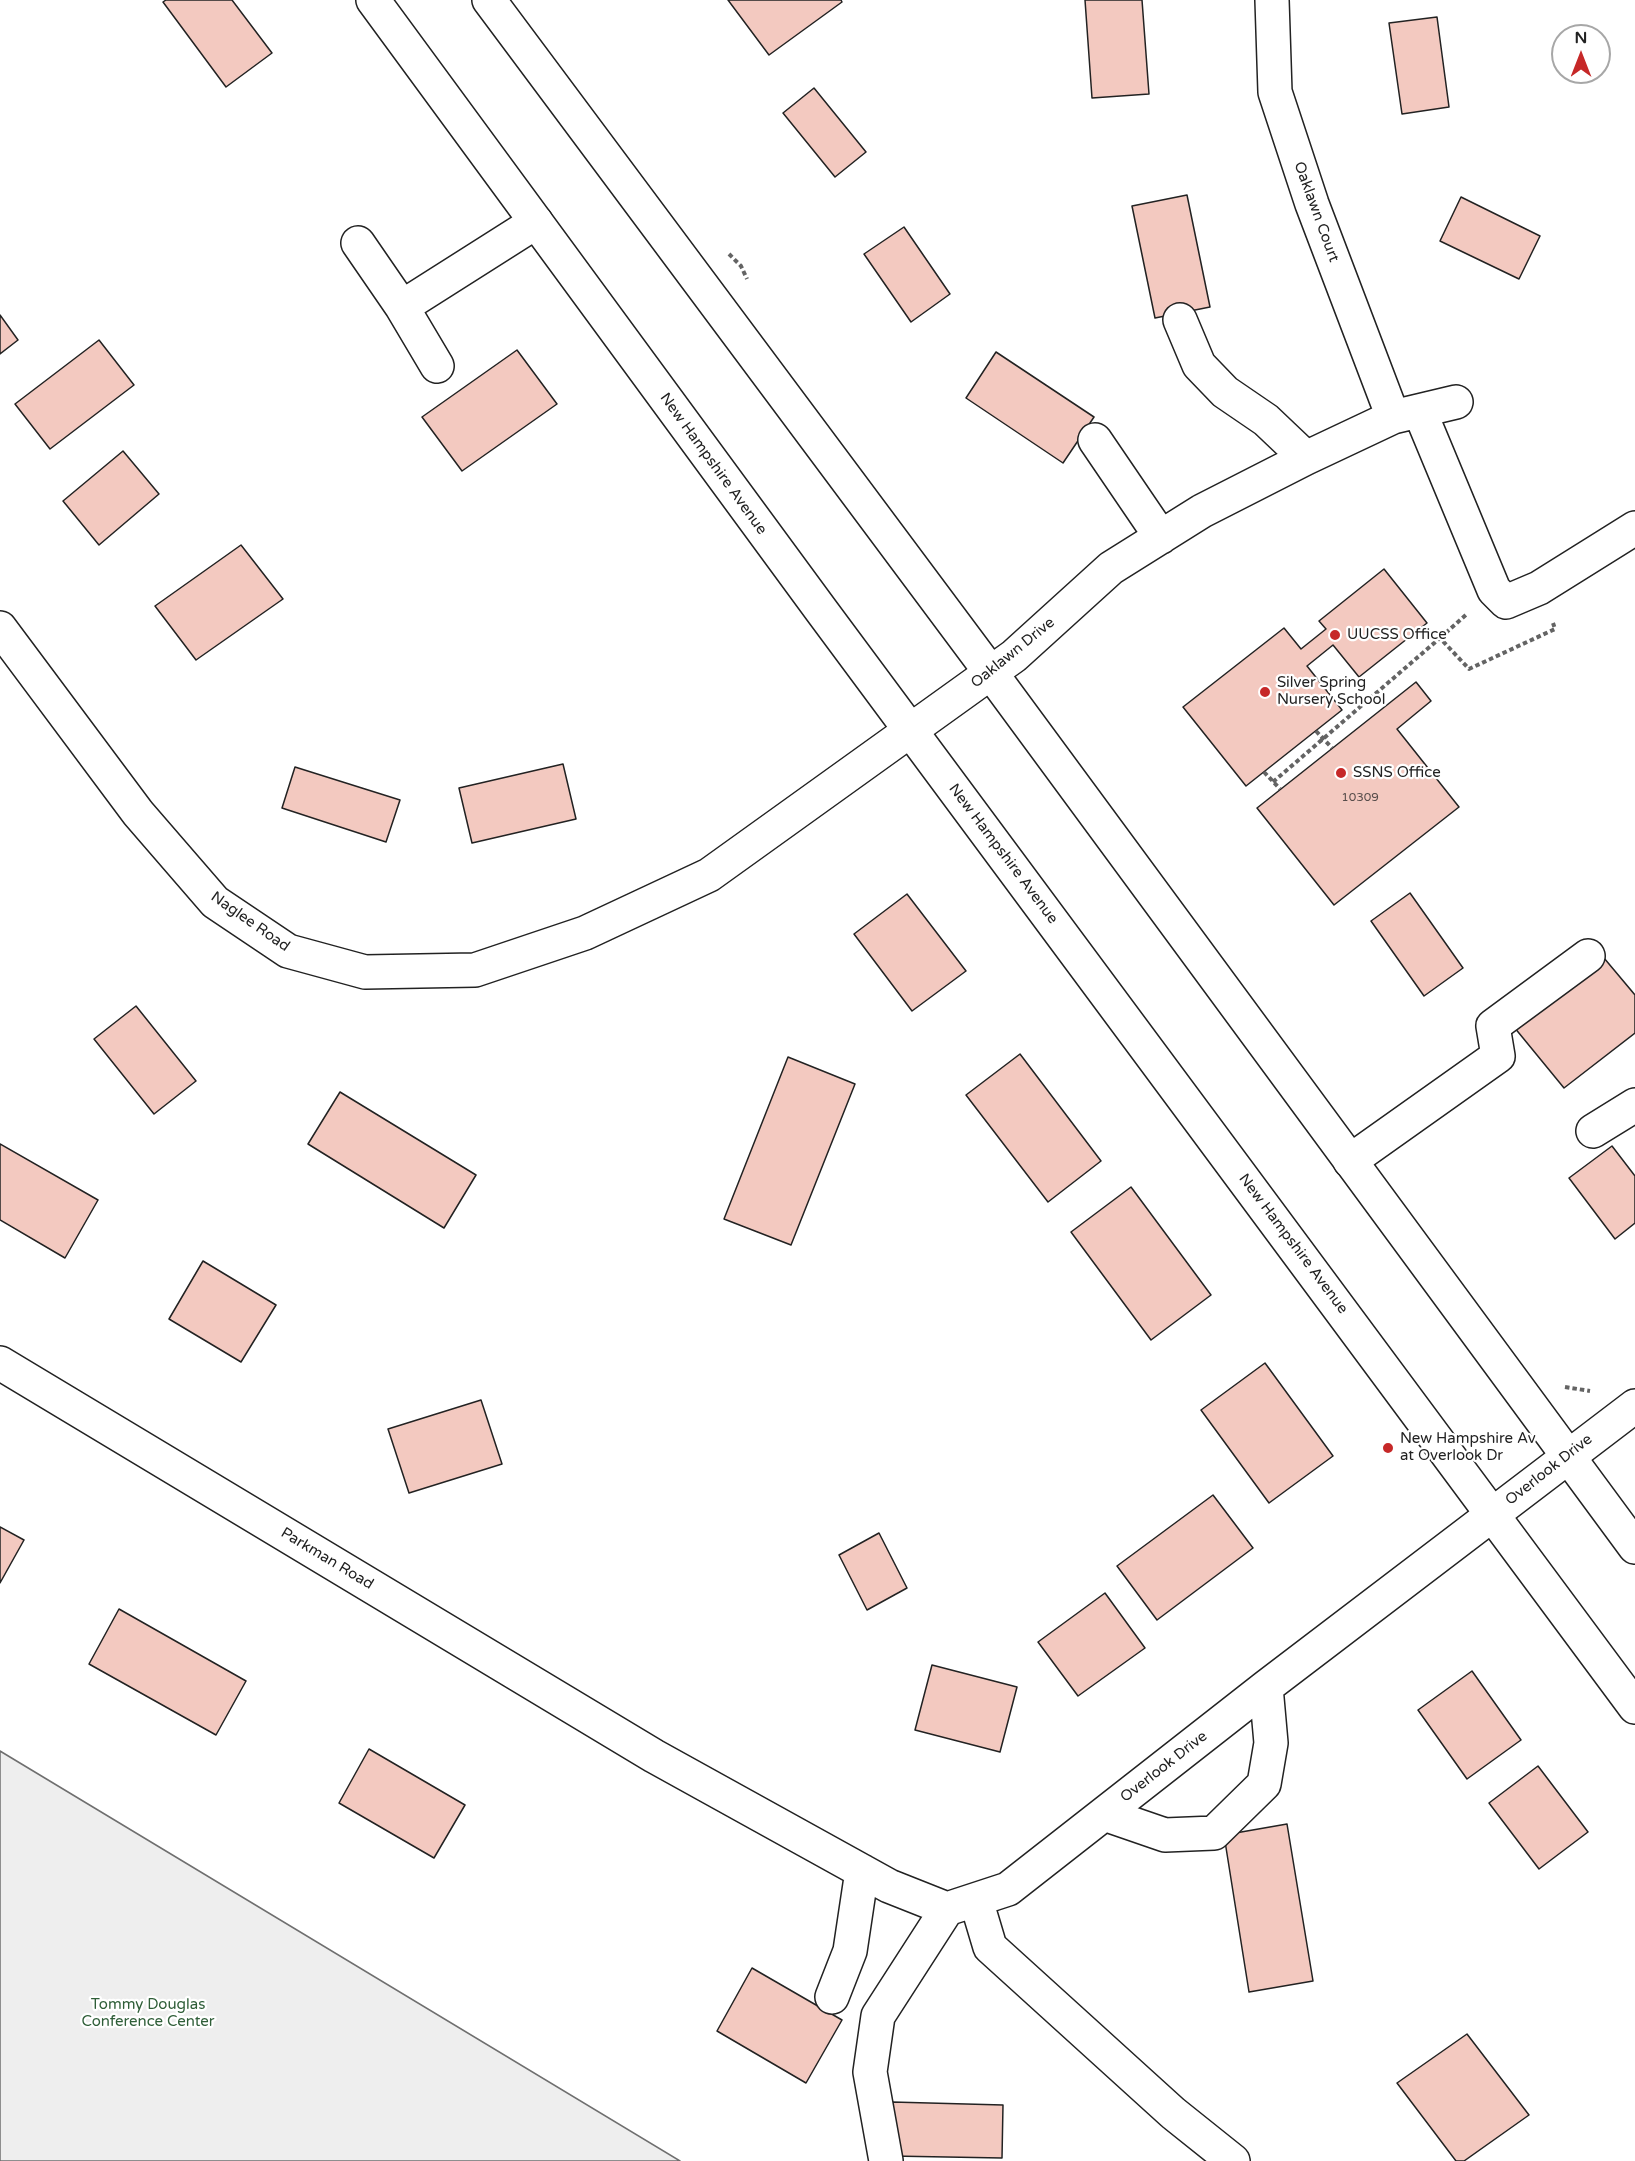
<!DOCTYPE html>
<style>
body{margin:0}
#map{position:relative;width:1635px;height:2161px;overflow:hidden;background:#fff;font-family:"Varela Round",sans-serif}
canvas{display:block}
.north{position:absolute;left:1551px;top:24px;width:60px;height:60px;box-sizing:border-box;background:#fff;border:2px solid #a7a7a7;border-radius:50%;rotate:0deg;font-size:16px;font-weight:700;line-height:24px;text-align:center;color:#222}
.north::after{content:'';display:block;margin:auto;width:21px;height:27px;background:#c62828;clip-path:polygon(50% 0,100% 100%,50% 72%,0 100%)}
</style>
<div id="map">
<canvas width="1635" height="2161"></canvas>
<div class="north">N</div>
</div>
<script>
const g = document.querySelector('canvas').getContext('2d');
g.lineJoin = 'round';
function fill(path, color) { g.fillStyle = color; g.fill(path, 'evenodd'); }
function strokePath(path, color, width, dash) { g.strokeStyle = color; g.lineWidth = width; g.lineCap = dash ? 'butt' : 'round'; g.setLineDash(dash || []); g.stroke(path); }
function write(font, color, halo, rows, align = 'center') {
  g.font = font + ' "Varela Round",sans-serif'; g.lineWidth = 4.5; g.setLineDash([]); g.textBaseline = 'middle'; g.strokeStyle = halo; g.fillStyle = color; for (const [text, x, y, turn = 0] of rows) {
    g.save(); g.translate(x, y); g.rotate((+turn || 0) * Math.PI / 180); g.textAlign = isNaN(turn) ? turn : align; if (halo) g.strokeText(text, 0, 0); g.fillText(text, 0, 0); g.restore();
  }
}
const green = new Path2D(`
 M0,1751L680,2161H0Z`);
const building = new Path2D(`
 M166,0H232L272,53L226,87L163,2Z
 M728,0H841L842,2L769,55Z
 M1085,0H1142L1149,94L1092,98Z
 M1437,17L1449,107L1402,114L1389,23Z
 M814,88L866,152L835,177L783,113Z
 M1187,195L1210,307L1155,318L1132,206Z
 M1461,197L1540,236L1519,279L1440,241Z
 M904,227L950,294L911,322L864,254Z
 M0,315L18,340L0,354Z
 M99,340L134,385L50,449L15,404Z
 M517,350L557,404L462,471L422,417Z
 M996,352L1094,417L1063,463L966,398Z
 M123,451L159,494L99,545L63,501Z
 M241,545L283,599L196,660L155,606Z
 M1384,569L1427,623L1359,677L1333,645L1307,666L1342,710L1246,786L1183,707L1284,628L1301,649L1326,629L1319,621Z
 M1416,682L1431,701L1397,729L1459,807L1334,905L1257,808Z
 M563,764L576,819L472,843L459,788Z
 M295,767L400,800L386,842L282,808Z
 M1410,893L1463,968L1424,996L1371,921Z
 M907,894L966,971L912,1011L854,934Z
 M1604,958L1635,995V1033L1564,1088L1514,1027Z
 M136,1006L196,1081L154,1114L94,1039Z
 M1020,1054L1101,1161L1048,1202L966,1095Z
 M788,1057L855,1084L791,1245L724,1219Z
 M340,1092L476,1175L444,1228L308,1144Z
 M0,1144L98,1200L65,1258L0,1220Z
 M1612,1146L1635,1176V1223L1615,1239L1569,1178Z
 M1131,1187L1211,1295L1151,1340L1071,1232Z
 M203,1261L276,1305L241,1362L169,1319Z
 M1265,1363L1333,1456L1269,1503L1201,1410Z
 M481,1400L502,1464L409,1493L388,1429Z
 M1213,1495L1253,1548L1157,1620L1117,1566Z
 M0,1527L24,1540L0,1583Z
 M879,1533L907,1588L867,1610L839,1555Z
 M1105,1593L1145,1648L1078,1696L1038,1642Z
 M119,1609L246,1681L216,1735L89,1664Z
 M932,1665L1017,1687L1000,1752L915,1730Z
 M1472,1671L1521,1740L1467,1779L1418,1710Z
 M369,1749L465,1805L434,1858L339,1803Z
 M1538,1766L1588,1832L1539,1869L1489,1803Z
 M1287,1824L1313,1981L1249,1992L1224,1835Z
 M752,1968L842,2020L806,2083L717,2031Z
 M1467,2034L1529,2115L1464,2161H1456L1397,2083Z
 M892,2102L1003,2105L1002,2158L891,2156Z`);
const path = new Path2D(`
 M729,254L741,266L747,279
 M1440,638L1467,614
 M1316,731L1332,748
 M1264,772L1280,789
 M1273,782L1440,638L1469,669L1555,629L1553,623
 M1565,1387L1590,1391`);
const minor = new Path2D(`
 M1272,0L1275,92L1312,204L1393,417
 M358,243L402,307L536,222
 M402,307L437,366
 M1180,320L1199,365L1225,392L1266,420L1306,458
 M1420,412L1494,590L1506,602L1539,588L1635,528
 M1095,440L1161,537
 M0,628L138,813L215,902L288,951L365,972L475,970L585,933L709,875L1014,656L1111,568L1202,511L1306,458L1393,417L1456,402
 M1593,1131L1635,1105
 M1350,1161L1498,1056L1493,1026L1588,956
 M0,1363L654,1756L889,1886L947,1909L1008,1889L1266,1687L1635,1406
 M1104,1814L1165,1835L1214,1833L1264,1784L1271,1743L1266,1687
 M976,1900L990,1947L1173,2113L1233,2161
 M832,1997L850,1951L862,1871
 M886,2161L870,2072L878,2016L947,1909`);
const major = new Path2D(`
 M373,0L821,610L1635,1707
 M489,0L991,673L1635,1547`);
const markers = [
 [1335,635,6,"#c62828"],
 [1265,692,6,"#c62828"],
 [1341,773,6,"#c62828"],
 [1388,1448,6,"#c62828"]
];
const numberNames = [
 ["10309",1360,798]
];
const streetNames = [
 ["Oaklawn Court",1316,212,70],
 ["New Hampshire Avenue",713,464,54],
 ["Oaklawn Drive",1013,653,-39],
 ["New Hampshire Avenue",1003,854,53],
 ["Naglee Road",250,922,35],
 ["New Hampshire Avenue",1293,1244,53],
 ["Overlook Drive",1549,1470,-38],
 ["Parkman Road",327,1559,31],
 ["Overlook Drive",1164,1767,-38]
];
const poiNames = [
 ["UUCSS Office",1347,635],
 ["Silver Spring",1277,683],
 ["Nursery School",1277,700],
 ["SSNS Office",1353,773],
 ["New Hampshire Av",1400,1439],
 ["at Overlook Dr",1400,1456]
];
const parkNames = [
 ["Tommy Douglas",148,2005],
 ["Conference Center",148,2022]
];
fill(green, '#eee');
strokePath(green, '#6f6f6f', 1.5);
fill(building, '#f3c9c0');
strokePath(building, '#222', 1.5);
strokePath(minor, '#222', 36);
strokePath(major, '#222', 36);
strokePath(path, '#646464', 4, [4.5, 3]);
strokePath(minor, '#fff', 33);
strokePath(major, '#fff', 33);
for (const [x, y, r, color] of markers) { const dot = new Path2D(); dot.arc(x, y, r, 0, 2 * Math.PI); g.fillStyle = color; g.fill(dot); strokePath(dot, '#fff', 2); }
write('12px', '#564c4a', null, numberNames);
write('15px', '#222', '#fff', streetNames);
write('15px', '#222', '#fff', poiNames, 'left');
write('15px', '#2f5e38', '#fff', parkNames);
</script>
